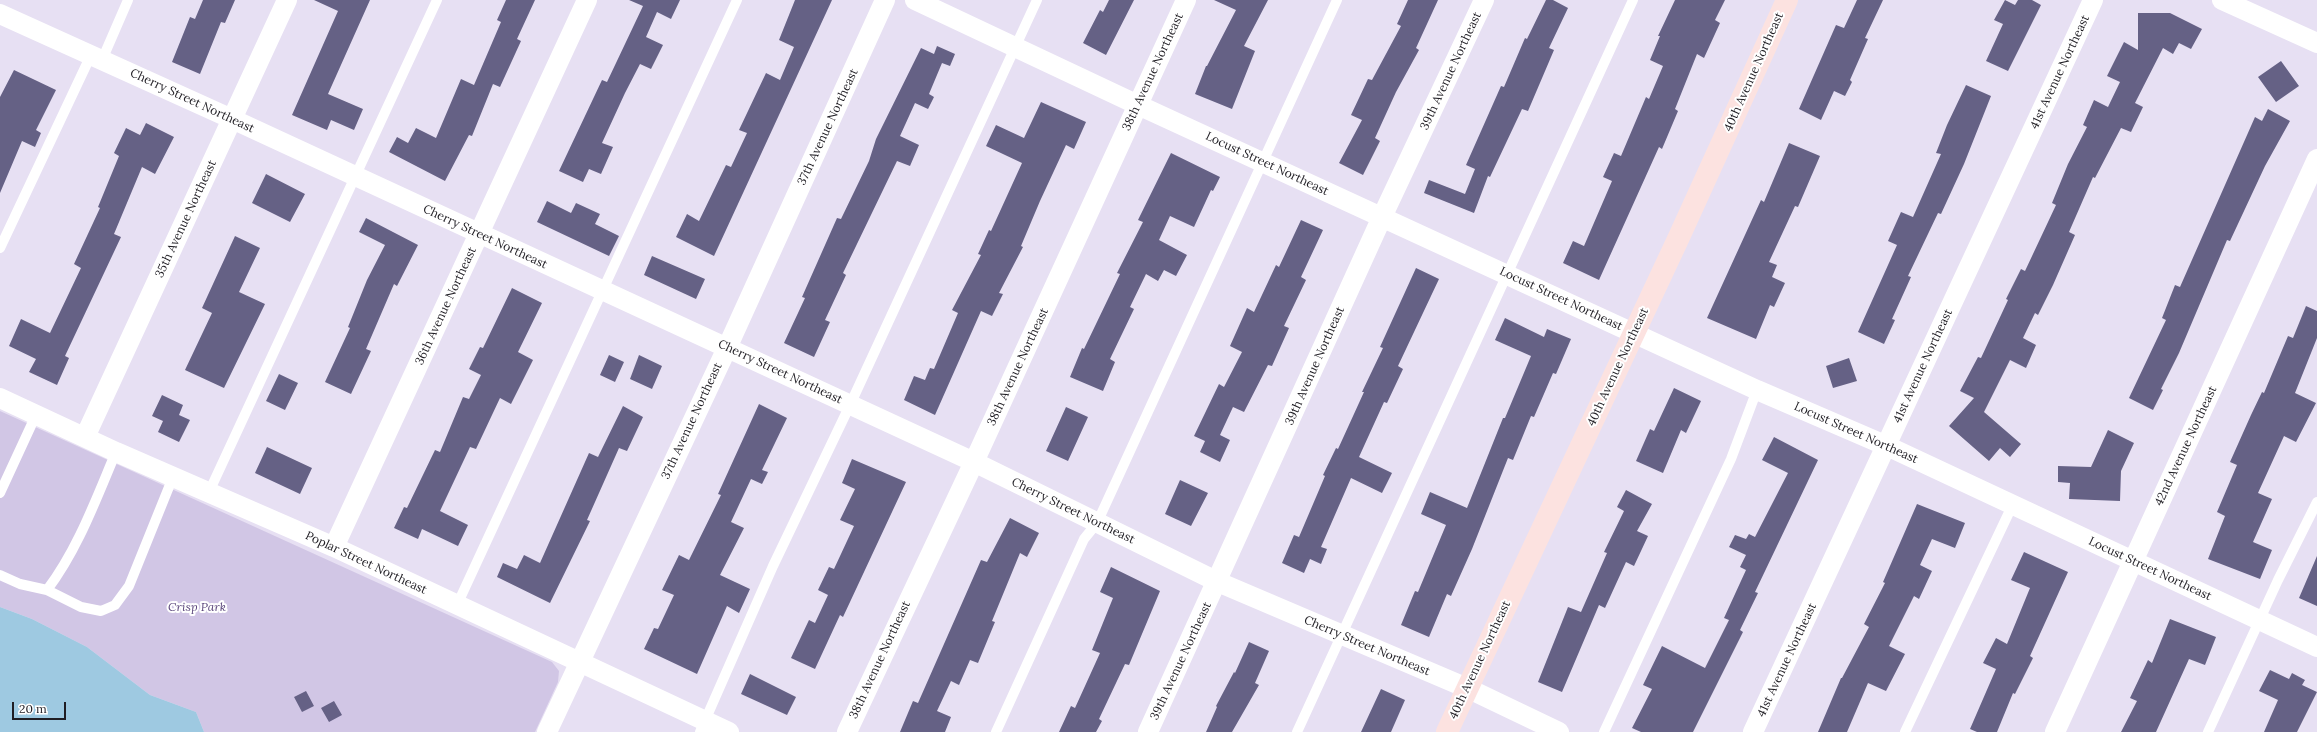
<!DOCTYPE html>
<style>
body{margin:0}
#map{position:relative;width:2317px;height:732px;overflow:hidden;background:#e7e0f3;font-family:Lora,serif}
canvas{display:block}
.scale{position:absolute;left:12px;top:702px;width:54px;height:18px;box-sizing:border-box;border:2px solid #1f1d23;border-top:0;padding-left:5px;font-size:12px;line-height:14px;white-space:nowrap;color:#1f1d23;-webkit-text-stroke:3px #fff;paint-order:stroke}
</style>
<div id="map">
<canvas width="2317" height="732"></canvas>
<div class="scale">20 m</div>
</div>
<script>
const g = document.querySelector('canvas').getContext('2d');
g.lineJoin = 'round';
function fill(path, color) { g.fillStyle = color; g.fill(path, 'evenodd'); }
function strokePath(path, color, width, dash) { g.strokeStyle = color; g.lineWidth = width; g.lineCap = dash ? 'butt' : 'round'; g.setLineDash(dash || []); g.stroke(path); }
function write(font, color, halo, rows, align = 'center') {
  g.font = font + ' Lora,serif'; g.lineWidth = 4; g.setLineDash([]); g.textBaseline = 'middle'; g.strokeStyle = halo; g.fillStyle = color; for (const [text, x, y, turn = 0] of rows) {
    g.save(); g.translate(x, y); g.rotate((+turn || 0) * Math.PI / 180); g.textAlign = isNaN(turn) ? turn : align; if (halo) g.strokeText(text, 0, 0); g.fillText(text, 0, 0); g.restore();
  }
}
const green = new Path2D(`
 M0,411L552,662L559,671L558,682L535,732H204L196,712L150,695L87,647L32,619L0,607Z`);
const water = new Path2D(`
 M0,607L32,619L87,647L150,695L196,712L204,732H0Z`);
const building = new Path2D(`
 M203,0H235L225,23L221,22L200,74L172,62L190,17L195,19Z
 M314,0H370L328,94L363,109L354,130L331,120L327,130L292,115L338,11Z
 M506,0H535L517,39L521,41L500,87L493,84L472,136L469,135L445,181L389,152L397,137L408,143L416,128L436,138L461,79L474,85L501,22L497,20Z
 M629,0H680L671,19L657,12L646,37L663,45L651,69L640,64L625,93L602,143L613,147L601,174L589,169L583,182L559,171L602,80L607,82L643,6Z
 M795,0H832L714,256L676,237L687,214L699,221L726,165L731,167L747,133L739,130L766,73L780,80L794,47L779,40Z
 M1109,0H1134L1106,55L1083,43L1100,10L1103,12Z
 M1214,0H1268L1244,46L1255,51L1232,109L1195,94L1206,66H1207L1236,10Z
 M1408,0H1438L1416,48L1419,50L1396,92L1375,138L1380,141L1363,175L1339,163L1362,120L1351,115L1368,79L1372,80L1401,26L1397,24Z
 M1546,0H1553L1568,8L1549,48L1554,50L1528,111L1522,109L1490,177L1488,176L1474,213L1424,193L1429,180L1465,194L1475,169L1466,165L1501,86L1504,87L1525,38L1527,39Z
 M1675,0H1725L1715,20L1720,23L1704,58L1697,54L1675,109L1678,111L1662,149L1659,147L1599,280L1563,263L1573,241L1584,246L1612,181L1603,177L1614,153L1621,156L1646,97L1649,99L1663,66L1650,60L1660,36H1658Z
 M1857,0H1883L1865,38L1868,39L1850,80L1852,82L1845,96L1834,91L1821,120L1799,109L1836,25L1844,28Z
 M2005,0L2015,5L2018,0H2032L2041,5L2008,71L1986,61L2003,24L1994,20Z
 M2138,13H2170L2202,29L2191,49L2179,43L2173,54L2163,48L2135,103L2143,107L2131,132L2121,128L2095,178L2093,177L2069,232L2075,235L2053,285L2038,315L2035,313L2023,338L2036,345L2026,368L2010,360L1984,412L2021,444L2010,457L2000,448L1989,461L1949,426L1974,398L1960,391L1978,357L1981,358L2008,300L2006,299L2021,269L2025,271L2056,205L2052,203L2068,164L2087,127L2083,125L2094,100L2108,107L2120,82L2107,76L2124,42L2138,50Z
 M937,46L955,54L950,66L942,63L929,94L934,97L928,109L915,103L900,136L919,145L910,166L897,161L843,273L846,275L825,320L830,322L814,357L784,343L805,298L802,297L837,218L841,219L869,161L876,139L921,48L934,54Z
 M2281,61L2299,86L2276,102L2258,77Z
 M14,70L56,90L36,130L41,133L35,147L22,141L0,193V97Z
 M1966,85L1991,96L1964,164L1941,214L1938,213L1908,276L1911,277L1892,319L1895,320L1884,344L1858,332L1897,245L1888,241L1901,212L1913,217L1941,154L1936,153L1947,125Z
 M1041,102L1086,122L1074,149L1066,145L1040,201L1021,246L1023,247L999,293L1003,294L992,316L981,311L935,415L904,400L914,376L925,380L930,368L934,369L958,313L952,310L981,255L978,254L989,230L991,231L1022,163L986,146L996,125L1024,138Z
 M2268,109L2290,121L2265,166L2230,241L2227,240L2179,353L2161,389L2163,390L2153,410L2129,398L2166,320L2162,318L2175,285L2180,287L2255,117L2262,121Z
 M146,123L174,137L155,174L142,167L114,234L121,237L65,356L69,358L57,385L29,372L36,359L9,346L21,319L50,333L81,268L74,264L100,208L98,207L119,156L114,153L126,128L140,135Z
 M1789,143L1820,156L1798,207L1795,206L1769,262L1777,265L1772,277L1785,283L1774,307L1770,305L1756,339L1707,318L1761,200L1764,202Z
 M1171,153L1220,177L1213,191L1211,190L1194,227L1170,216L1159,240L1187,255L1176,276L1164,270L1158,281L1146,274L1130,307L1134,309L1110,359L1115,362L1103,391L1070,377L1082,348L1084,349L1120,274L1117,273L1143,222L1138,220Z
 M266,174L305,194L290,222L252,203Z
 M547,201L571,213L576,203L600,214L595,224L619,236L609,256L537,222Z
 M366,218L418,245L397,286L394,284L366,349L371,351L351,394L325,382L350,328L348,327L367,280L385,245L359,232Z
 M1301,220L1323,230L1301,277L1306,280L1284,326L1289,328L1272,366L1268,365L1244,412L1233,407L1220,435L1230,440L1220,462L1200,452L1205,441L1194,436L1219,384L1224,387L1242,352L1230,346L1247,308L1254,312L1276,265L1279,267Z
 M235,236L260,248L239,292L265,304L224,388L185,370L212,313L202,308Z
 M652,256L705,279L696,299L644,275Z
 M1416,268L1439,279L1398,366L1403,369L1387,403L1384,402L1359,457L1392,473L1382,493L1351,478L1321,547L1327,549L1321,564L1310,559L1304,573L1282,563L1294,535L1299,537L1325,476L1323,475L1336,448L1338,449L1364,392H1362L1383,348L1380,347Z
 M512,288L542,303L518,352L533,360L511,404L500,398L476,449L470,447L440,511L468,525L458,546L422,529L418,539L394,528L404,507L407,508L435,450L440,452L463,397L469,399L481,375L469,369L480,347L483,348Z
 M2306,306L2317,311V338L2295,393L2316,403L2296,442L2284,436L2258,493L2272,499L2253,542L2272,550L2260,579L2208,559L2225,516L2217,512L2237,465L2230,462L2251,415L2262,392L2264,393L2288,336L2293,338Z
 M1505,318L1544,337L1547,329L1571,339L1556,374L1553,373L1534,417L1531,416L1513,460L1508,458L1472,549L1451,596L1447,594L1429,637L1401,625L1415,591L1418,592L1446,525L1421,514L1430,492L1467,508L1503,418H1505L1531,356L1495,340Z
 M609,355L624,362L615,382L600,375Z
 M639,355L662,366L652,389L630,379Z
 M1849,358L1857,381L1833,388L1826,366Z
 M279,374L298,383L285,410L266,401Z
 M1674,388L1701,401L1686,433L1681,430L1663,473L1636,461L1650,429L1654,431Z
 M162,395L183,405L179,415L190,420L179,442L158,432L163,421L152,416Z
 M759,404L787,418L762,470L768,472L762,484L751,479L731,522L744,528L720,575L750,589L739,613L727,606L697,674L644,649L654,628L658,629L674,595L662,590L679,555L689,560L721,495L718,494Z
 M623,406L643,417L627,451L619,448L587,520L590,521L550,603L497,577L503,563L517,569L524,555L540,563L589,453L598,457Z
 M1066,407L1088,417L1068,461L1046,451Z
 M2108,430L2134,443L2121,471L2120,501L2069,499L2070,483L2058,482V466L2091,467Z
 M1774,437L1818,460L1755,592L1758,593L1740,630L1743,632L1693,732H1641L1632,728L1652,689L1643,685L1662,646L1705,668L1729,620L1724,618L1746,570L1740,567L1746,555L1729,547L1735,535L1746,539L1749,534L1755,537L1788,473L1762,460Z
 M267,447L312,468L300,494L255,473Z
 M852,459L906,482L843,617L840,615L815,669L791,658L809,620L815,623L828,595L818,590L829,567L834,569L854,526L840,520L855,489L842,483Z
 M1180,480L1208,493L1191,526L1165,514Z
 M1626,490L1652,504L1637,531L1648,536L1634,566L1626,562L1605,608L1599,605L1562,692L1538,682L1568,607L1581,612L1607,553L1604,552L1624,511L1617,507Z
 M1917,504L1965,523L1955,548L1932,539L1920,565L1932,571L1919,599L1914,596L1889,646L1905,654L1886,691L1868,683L1847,732H1818L1841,678H1842L1869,627L1864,624L1885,583L1883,582Z
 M1010,518L1039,533L1027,557L1020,553L992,621L995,622L978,663L970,660L959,685L951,681L937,711L951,717L945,732H900L913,701L918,703L981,560L987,562Z
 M2024,552L2068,572L2030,656L2033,658L2015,694L2013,693L1997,732H1977L1970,729L1996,669L1983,663L1996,638L2007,644L2030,588L2011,580Z
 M2317,556V606L2299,598Z
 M1111,567L1160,591L1129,665L1125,664L1099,719L1102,721L1096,732H1059L1071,706L1075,708L1100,653L1092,650L1113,598L1100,592Z
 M2170,619L2216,637L2205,665L2189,659L2156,732H2121L2137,701L2130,698L2148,660L2152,663Z
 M1249,642L1269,651L1255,683L1259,685L1232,732H1206L1217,707L1216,706L1234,672L1235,673Z
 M2270,670L2289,679L2292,673L2305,680L2302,685L2317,692L2297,732H2264L2278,700L2259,691Z
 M750,674L796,697L787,715L741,694Z
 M1381,689L1405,700L1391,732H1361Z
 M306,691L314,706L302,712L294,697Z
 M334,701L342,715L329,722L321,708Z`);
const lane = new Path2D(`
 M102,60L128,0
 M0,248L91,55
 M209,492L437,0
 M0,493L36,415
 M0,575L20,584L47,590C78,549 96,499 116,452
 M47,590L81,607L101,611L115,605L129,586L173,477
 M457,605L737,0
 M700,732L773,566L850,405L1037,0
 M996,732L1084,539L1097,523L1337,0
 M1297,732L1633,0
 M1604,732L1731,459L1757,390
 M1905,732L2013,504
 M2208,732L2278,580L2317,502`);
const street = new Path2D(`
 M915,0L1138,105L1757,390L1887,446L2317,647
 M2222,0L2317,43
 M0,14L232,119L974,462L1218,582L1467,688L1559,732
 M0,398L116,452L334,547L729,732
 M85,437L287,0
 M334,547L587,0
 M547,732L727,348L885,0
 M847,732L974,462L1186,0
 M1148,732L1382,217L1484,0
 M1753,732L2093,0
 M2055,732L2317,159`);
const secondary = new Path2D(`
 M1447,732L1679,237L1787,0`);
const streetNames = [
 ["39th Avenue Northeast",1451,71,-65],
 ["38th Avenue Northeast",1153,72,-65],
 ["40th Avenue Northeast",1754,72,-66],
 ["41st Avenue Northeast",2060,72,-65],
 ["Cherry Street Northeast",192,101,25],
 ["37th Avenue Northeast",828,127,-65],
 ["Locust Street Northeast",1267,164,25],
 ["35th Avenue Northeast",186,219,-65],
 ["Cherry Street Northeast",485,237,25],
 ["Locust Street Northeast",1561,299,25],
 ["36th Avenue Northeast",446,306,-65],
 ["39th Avenue Northeast",1315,366,-66],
 ["41st Avenue Northeast",1923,366,-65],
 ["38th Avenue Northeast",1018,367,-65],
 ["40th Avenue Northeast",1618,367,-65],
 ["Cherry Street Northeast",780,372,25],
 ["37th Avenue Northeast",692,421,-65],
 ["Locust Street Northeast",1856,433,24],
 ["42nd Avenue Northeast",2186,446,-65],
 ["Cherry Street Northeast",1073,511,26],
 ["Poplar Street Northeast",366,563,25],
 ["Locust Street Northeast",2150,569,25],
 ["Cherry Street Northeast",1367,646,23],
 ["38th Avenue Northeast",880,660,-65],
 ["40th Avenue Northeast",1480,660,-65],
 ["41st Avenue Northeast",1787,660,-65],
 ["39th Avenue Northeast",1181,661,-65]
];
const parkNames = [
 ["Crisp Park",197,608]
];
fill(green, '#d1c6e5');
fill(water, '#9ec9e1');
fill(building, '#656185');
strokePath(lane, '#fff', 10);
strokePath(street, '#fff', 20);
strokePath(secondary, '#fce2e0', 22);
write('12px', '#1f1d23', '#fff', streetNames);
write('italic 12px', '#5d497d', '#fff', parkNames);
</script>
